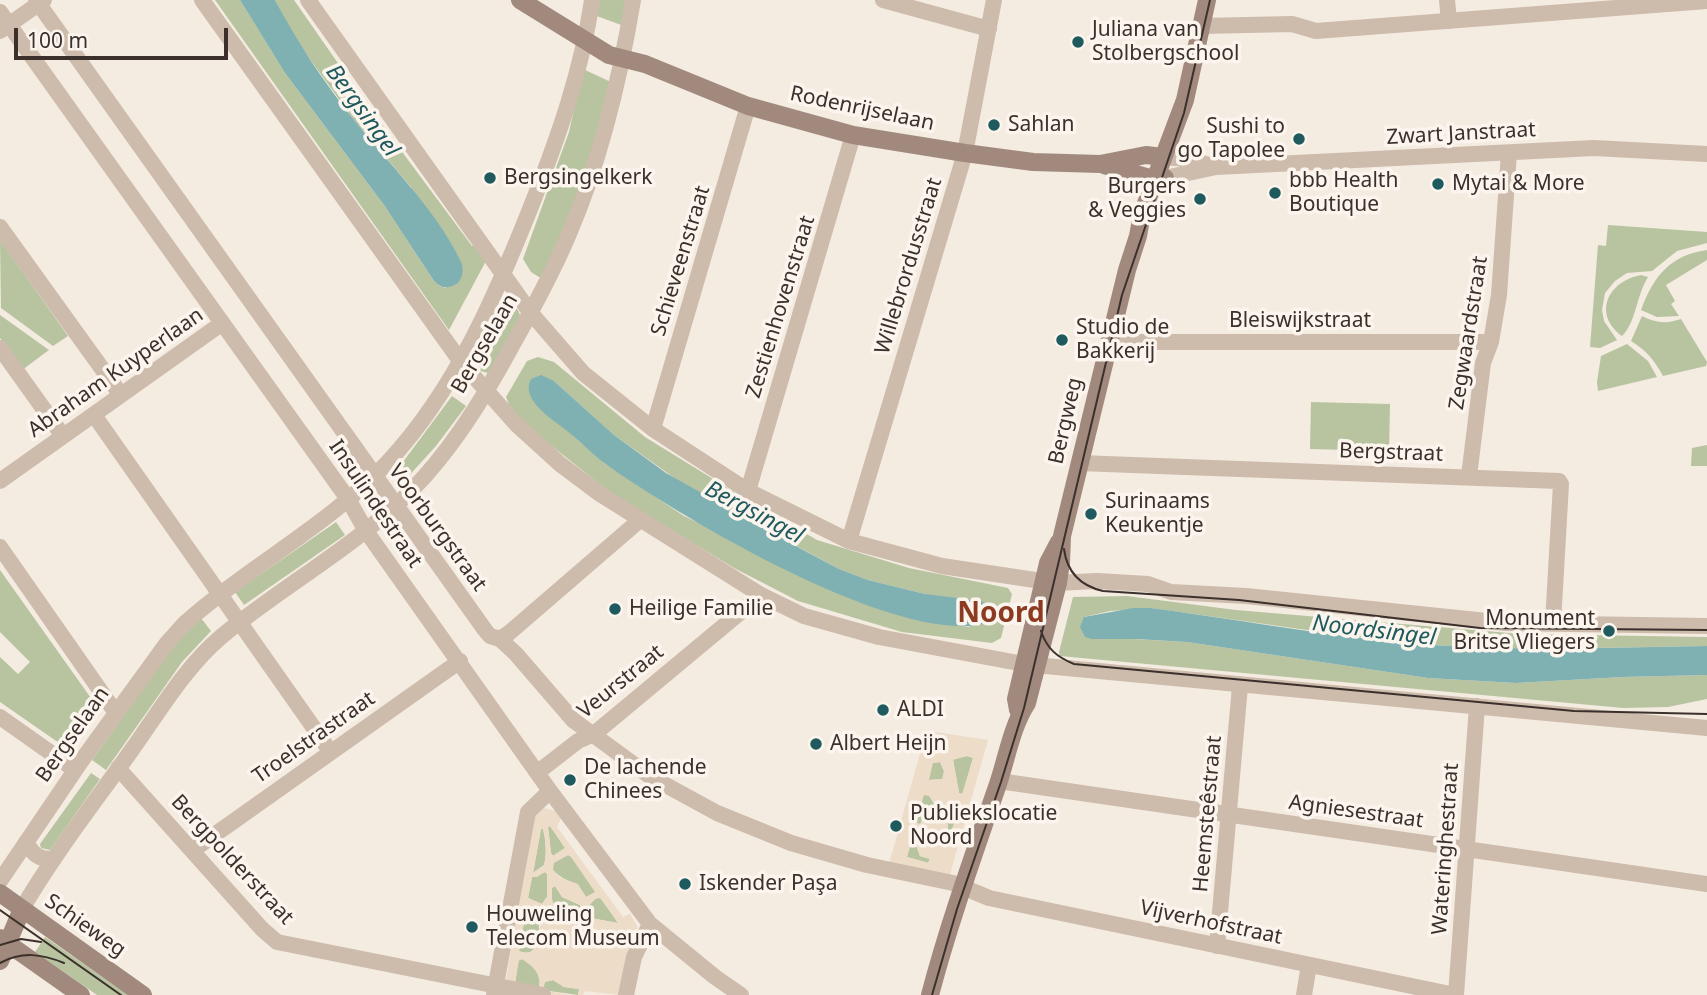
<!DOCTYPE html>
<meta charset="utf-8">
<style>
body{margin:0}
#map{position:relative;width:1707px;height:995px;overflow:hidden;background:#f4ebe1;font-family:"Noto Sans",sans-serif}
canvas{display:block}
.scale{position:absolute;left:14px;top:28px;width:214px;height:32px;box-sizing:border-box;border:4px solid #3b302b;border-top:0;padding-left:9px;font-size:21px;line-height:24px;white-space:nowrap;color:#3b302b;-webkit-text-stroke:5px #fbf5ee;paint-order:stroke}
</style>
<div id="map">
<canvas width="1707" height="995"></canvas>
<div class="scale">100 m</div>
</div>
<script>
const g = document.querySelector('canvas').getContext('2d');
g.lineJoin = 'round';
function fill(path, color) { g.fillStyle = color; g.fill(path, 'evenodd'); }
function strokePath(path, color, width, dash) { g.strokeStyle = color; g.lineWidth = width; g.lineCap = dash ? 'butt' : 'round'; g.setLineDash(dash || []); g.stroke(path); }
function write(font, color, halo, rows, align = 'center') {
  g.font = font + ' "Noto Sans",sans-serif'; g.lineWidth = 7; g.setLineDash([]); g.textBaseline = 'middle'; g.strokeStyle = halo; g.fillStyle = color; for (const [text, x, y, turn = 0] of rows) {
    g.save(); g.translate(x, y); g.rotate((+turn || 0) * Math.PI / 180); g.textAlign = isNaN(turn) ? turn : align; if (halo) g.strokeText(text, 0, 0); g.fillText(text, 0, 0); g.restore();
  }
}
const green = new Path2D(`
 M215,0H240L285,73L384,205L434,281L440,286L446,288L411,187L354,120L296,40L275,0H294L365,102L472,246L476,244L487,259L449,330Z
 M596,0H628L624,26L594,15Z
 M583,69L613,83C592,148 575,217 541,277H539L531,272L523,259L569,132Z
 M1608,225L1707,232V243L1677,251L1652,271L1627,273L1615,281L1605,293L1602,310L1604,321L1617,340L1600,348L1590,347L1598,245L1606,246Z
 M0,240L68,336L53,346L1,308Z
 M1707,250V260L1666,285L1675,301L1671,304L1679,316L1657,317L1641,310C1653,277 1670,255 1707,250Z
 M1641,275L1648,277C1636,296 1636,323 1622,336C1592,314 1608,281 1641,275Z
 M508,302L518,310L521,318L494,368L488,373C477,371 471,366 471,355L496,308Z
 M0,315L49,350L22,370L0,338Z
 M1642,316C1655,323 1667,324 1681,319L1707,362L1706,366L1663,376C1655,361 1646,350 1631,341Z
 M1627,344L1648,361L1657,377L1598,391L1597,382L1601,356Z
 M538,357L554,362L645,437L744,498L817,540L909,568L1008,588L1012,594L1001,638L992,643L902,632L798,601L734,568L612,494L543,439L512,412L506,397L527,361ZM554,381L614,435L687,487L839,569L868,580L925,594L970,627L929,622L857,600L684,516L604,463L577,439Z
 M452,396L466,406L436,446L405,480L397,470Z
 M1311,402L1390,404L1389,451L1310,449Z
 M1707,445V466H1691L1692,448Z
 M336,522L345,535L244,605L235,592Z
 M0,570L93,701L62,745L0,702V657L18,674L30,662L0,632Z
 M1127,596L1236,610L1521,634L1707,637V646L1540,649L1451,646L1392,642L1151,608L1110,611L1084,617L1115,638L1187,642L1428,678L1516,683L1623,677L1707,675V699L1668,707L1623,708L1060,656L1059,652L1073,597Z
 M201,618L211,631L182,662L106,770L92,760L175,644Z
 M967,756L973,758L963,794L959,793L953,759Z
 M940,762L944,771L943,779L928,780L932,763Z
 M91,773L100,779L50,850L41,848L40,844Z
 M923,795H929L936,807L920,824L916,823Z
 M956,801L961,802L952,832H948L947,805Z
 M550,826L565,848L553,856L551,853L548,827Z
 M541,829H543C546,841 547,853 544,865L533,873Z
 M913,836L920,856L930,859L928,863L907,857Z
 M568,855L572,857L596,892L586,897C575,878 566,884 553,870V863Z
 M545,872L547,874V897L542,904L528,898L532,877Z
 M555,886L562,897L580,905L581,916L556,910L552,906V888Z
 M600,897L618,923L585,917C587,908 590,900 600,897Z
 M527,905L533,907C542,920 544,961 519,951Z
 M45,937L128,995H97L35,952Z
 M522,959C533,965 544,977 538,989L515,984L518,961Z
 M553,980L564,987L579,989L578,995L542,990L545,982Z`);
const plaza = new Path2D(`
 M935,732L988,740L949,878L889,864L923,743ZM967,756L973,758L962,794L959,793L953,760ZM940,762L944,771L942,779L929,780L933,763ZM924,795L929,796L936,807L924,814L920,824L916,823ZM955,801L961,803L951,832H948L947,805ZM913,836L920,856L930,859L929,863L907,857Z
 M544,808L555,811L562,816L557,827L623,917L630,914L638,928L630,941L620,995L585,991L583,995H578L579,989L564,987L553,980L545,982L543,990L569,995H517L504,993L531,820L535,812ZM550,826L565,848L553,856L551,853L548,827ZM541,829H543L545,839L546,856L544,865L533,873ZM568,855L571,857L595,892L586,897L578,884L559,877L553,870L554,863ZM545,872L547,874V897L542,904L528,898L532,877H537ZM555,886L562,897L580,905L581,915L556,910L552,899V888ZM600,898L615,918L618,923L585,917L588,907L595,899ZM527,905L533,907L541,922L536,946L530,953H525L519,951ZM522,959L533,967L538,974L540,985L538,989L515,984L519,960Z`);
const water = new Path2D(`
 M240,0H275C298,43 324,83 355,121C389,164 435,209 459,258C464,267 464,275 458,283C448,289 442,289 434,281L384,205L285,73Z
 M541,375L554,381L614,435L666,473L805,551L839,569L868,580L925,594L981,601L989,605L991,615L987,623C900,648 680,517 607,465C594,456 583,444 571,434C557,422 519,401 531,379Z
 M1133,608H1151C1250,621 1352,641 1452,646C1537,651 1622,647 1707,646V675L1623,677L1516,683L1428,678L1187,642L1136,639H1092L1085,637L1080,627L1084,617Z`);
const street = new Path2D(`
 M36,0L485,630L490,636L500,639L516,654L573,720L651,777L717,813L791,843L867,865L953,883L989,898L1455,995
 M202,0L461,362L516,424L560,464L600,494L761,595L804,616L879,637L1024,664L1707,728
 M308,0L530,312L583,373L653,429L748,491L849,541L942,566L1055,583L1097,581L1148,584L1171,592L1246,596L1506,623L1707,626
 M883,0L989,29
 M1447,0L1449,21
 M0,12L348,499L366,531L550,791L650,924L715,977L741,995
 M1202,26L1292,24L1316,31L1707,1
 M0,31L44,0
 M1163,157L1188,159L1216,167
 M1165,178L1216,167L1594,148L1707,154
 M0,227L121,395
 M1108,342H1491
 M0,348L63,436
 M94,415L330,751
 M653,429L748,106
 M1079,463L1559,481L1561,484L1553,623
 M1469,476L1483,363L1491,342L1499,295L1509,153
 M0,481L221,324
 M748,491L853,135
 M849,541L965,153L994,0
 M0,547L116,713
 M500,639L509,633L640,520
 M0,717L75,770
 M118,768L262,929L277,942L543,995
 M538,772L578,741L594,734L761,595
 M999,781L1707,884
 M26,842C33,855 40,860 54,859
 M193,850L460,661
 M0,881L82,760L167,643L184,624C249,566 328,526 388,462C456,389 496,295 532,204C558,138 582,70 592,0
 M22,909C54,854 94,803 131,751C159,712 185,667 222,636C283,586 353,548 410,492C452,450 485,396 513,344C533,308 553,272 569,234C601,159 620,79 633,0
 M1217,946L1240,686
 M494,995L528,812L550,791
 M626,995L634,957L650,924
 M1304,995L1309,965
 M1456,995L1477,706`);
const secondary = new Path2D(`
 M520,0L609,55L645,64L748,106L853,135L965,153L1033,162L1100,164L1146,155L1163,157
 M1104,165L1153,179L1165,178
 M1018,710L1016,699L1048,563L1059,542
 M0,893L143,995
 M0,938L81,995
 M0,961L22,909
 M930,995C949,923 974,854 998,784C1007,757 1012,726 1027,703L1058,583L1061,563L1062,536L1127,270L1138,236L1142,214L1185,100L1207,0`);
const tram = new Path2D(`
 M1064,549C1067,572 1081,586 1103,591L1239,600L1480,628L1707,630
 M1041,631C1047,649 1057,657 1074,664L1574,711L1707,714
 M0,910L121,995
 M0,945L21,939L41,942
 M0,963C22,951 42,954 64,963
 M932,995L957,909L1001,782L1024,708L1122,295L1184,113L1210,0`);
const markers = [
 [1078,42,7,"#1f5a5e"],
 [994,125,7,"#1f5a5e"],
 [1299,139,7,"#1f5a5e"],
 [490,178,7,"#1f5a5e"],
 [1438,184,7,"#1f5a5e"],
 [1275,193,7,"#1f5a5e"],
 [1200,199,7,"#1f5a5e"],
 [1062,340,7,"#1f5a5e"],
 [1091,514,7,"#1f5a5e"],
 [615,609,7,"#1f5a5e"],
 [1609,631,7,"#1f5a5e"],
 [883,710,7,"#1f5a5e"],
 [816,744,7,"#1f5a5e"],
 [570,780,7,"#1f5a5e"],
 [896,826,7,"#1f5a5e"],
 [685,884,7,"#1f5a5e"],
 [472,927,7,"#1f5a5e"]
];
const poiNames = [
 ["Juliana van",1092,30],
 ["Stolbergschool",1092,54],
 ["Sahlan",1008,125],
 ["Sushi to",1285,127,"right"],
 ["go Tapolee",1285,151,"right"],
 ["Bergsingelkerk",504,178],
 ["bbb Health",1289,181],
 ["Boutique",1289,205],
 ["Mytai & More",1452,184],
 ["Burgers",1186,187,"right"],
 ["& Veggies",1186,211,"right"],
 ["Studio de",1076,328],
 ["Bakkerij",1076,352],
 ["Surinaams",1105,502],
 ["Keukentje",1105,526],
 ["Heilige Familie",629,609],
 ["Monument",1595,619,"right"],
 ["Britse Vliegers",1595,643,"right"],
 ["ALDI",897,710],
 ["Albert Heijn",830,744],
 ["De lachende",584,768],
 ["Chinees",584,792],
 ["Publiekslocatie",910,814],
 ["Noord",910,838],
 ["Iskender Paşa",699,884],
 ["Houweling",486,915],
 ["Telecom Museum",486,939]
];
const streetNames = [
 ["Rodenrijselaan",862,109,12],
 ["Zwart Janstraat",1461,134,-3],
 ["Schieveenstraat",681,261,-73],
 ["Willebrordusstraat",909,266,-73],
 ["Zestienhovenstraat",781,307,-73],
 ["Bleiswijkstraat",1300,321],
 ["Zegwaardstraat",1469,333,-81],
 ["Bergselaan",485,344,-60],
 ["Abraham Kuyperlaan",116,373,-35],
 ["Bergweg",1066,421,-77],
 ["Bergstraat",1391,453,2],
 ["Insulindestraat",375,504,56],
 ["Voorburgstraat",437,528,54],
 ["Veurstraat",621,682,-39],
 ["Bergselaan",73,735,-55],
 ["Troelstrastraat",314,738,-35],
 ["Agniesestraat",1356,812,8],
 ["Heemsteêstraat",1208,814,-85],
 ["Wateringhestraat",1446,849,-86],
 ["Bergpolderstraat",232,860,47],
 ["Vijverhofstraat",1211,923,12],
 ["Schieweg",85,926,35]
];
const waterNames = [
 ["Bergsingel",362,111,54],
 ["Bergsingel",754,513,28],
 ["Noordsingel",1374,631,7]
];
const districtNames = [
 ["Noord",1001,614]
];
fill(green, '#b8c4a0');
fill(plaza, '#ecdcc8');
fill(water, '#7fb0b2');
strokePath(street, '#cdbbac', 16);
strokePath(secondary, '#a18a7d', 18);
strokePath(tram, '#3b302b', 2);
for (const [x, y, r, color] of markers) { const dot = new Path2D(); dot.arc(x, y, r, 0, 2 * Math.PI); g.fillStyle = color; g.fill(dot); strokePath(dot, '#fbf5ee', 2.5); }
write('21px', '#3b302b', '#fbf5ee', poiNames, 'left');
write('21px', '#3b302b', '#fbf5ee', streetNames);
write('italic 23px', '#1f5a5e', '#fbf5ee', waterNames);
write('bold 28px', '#8c3b22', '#fbf5ee', districtNames);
</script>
